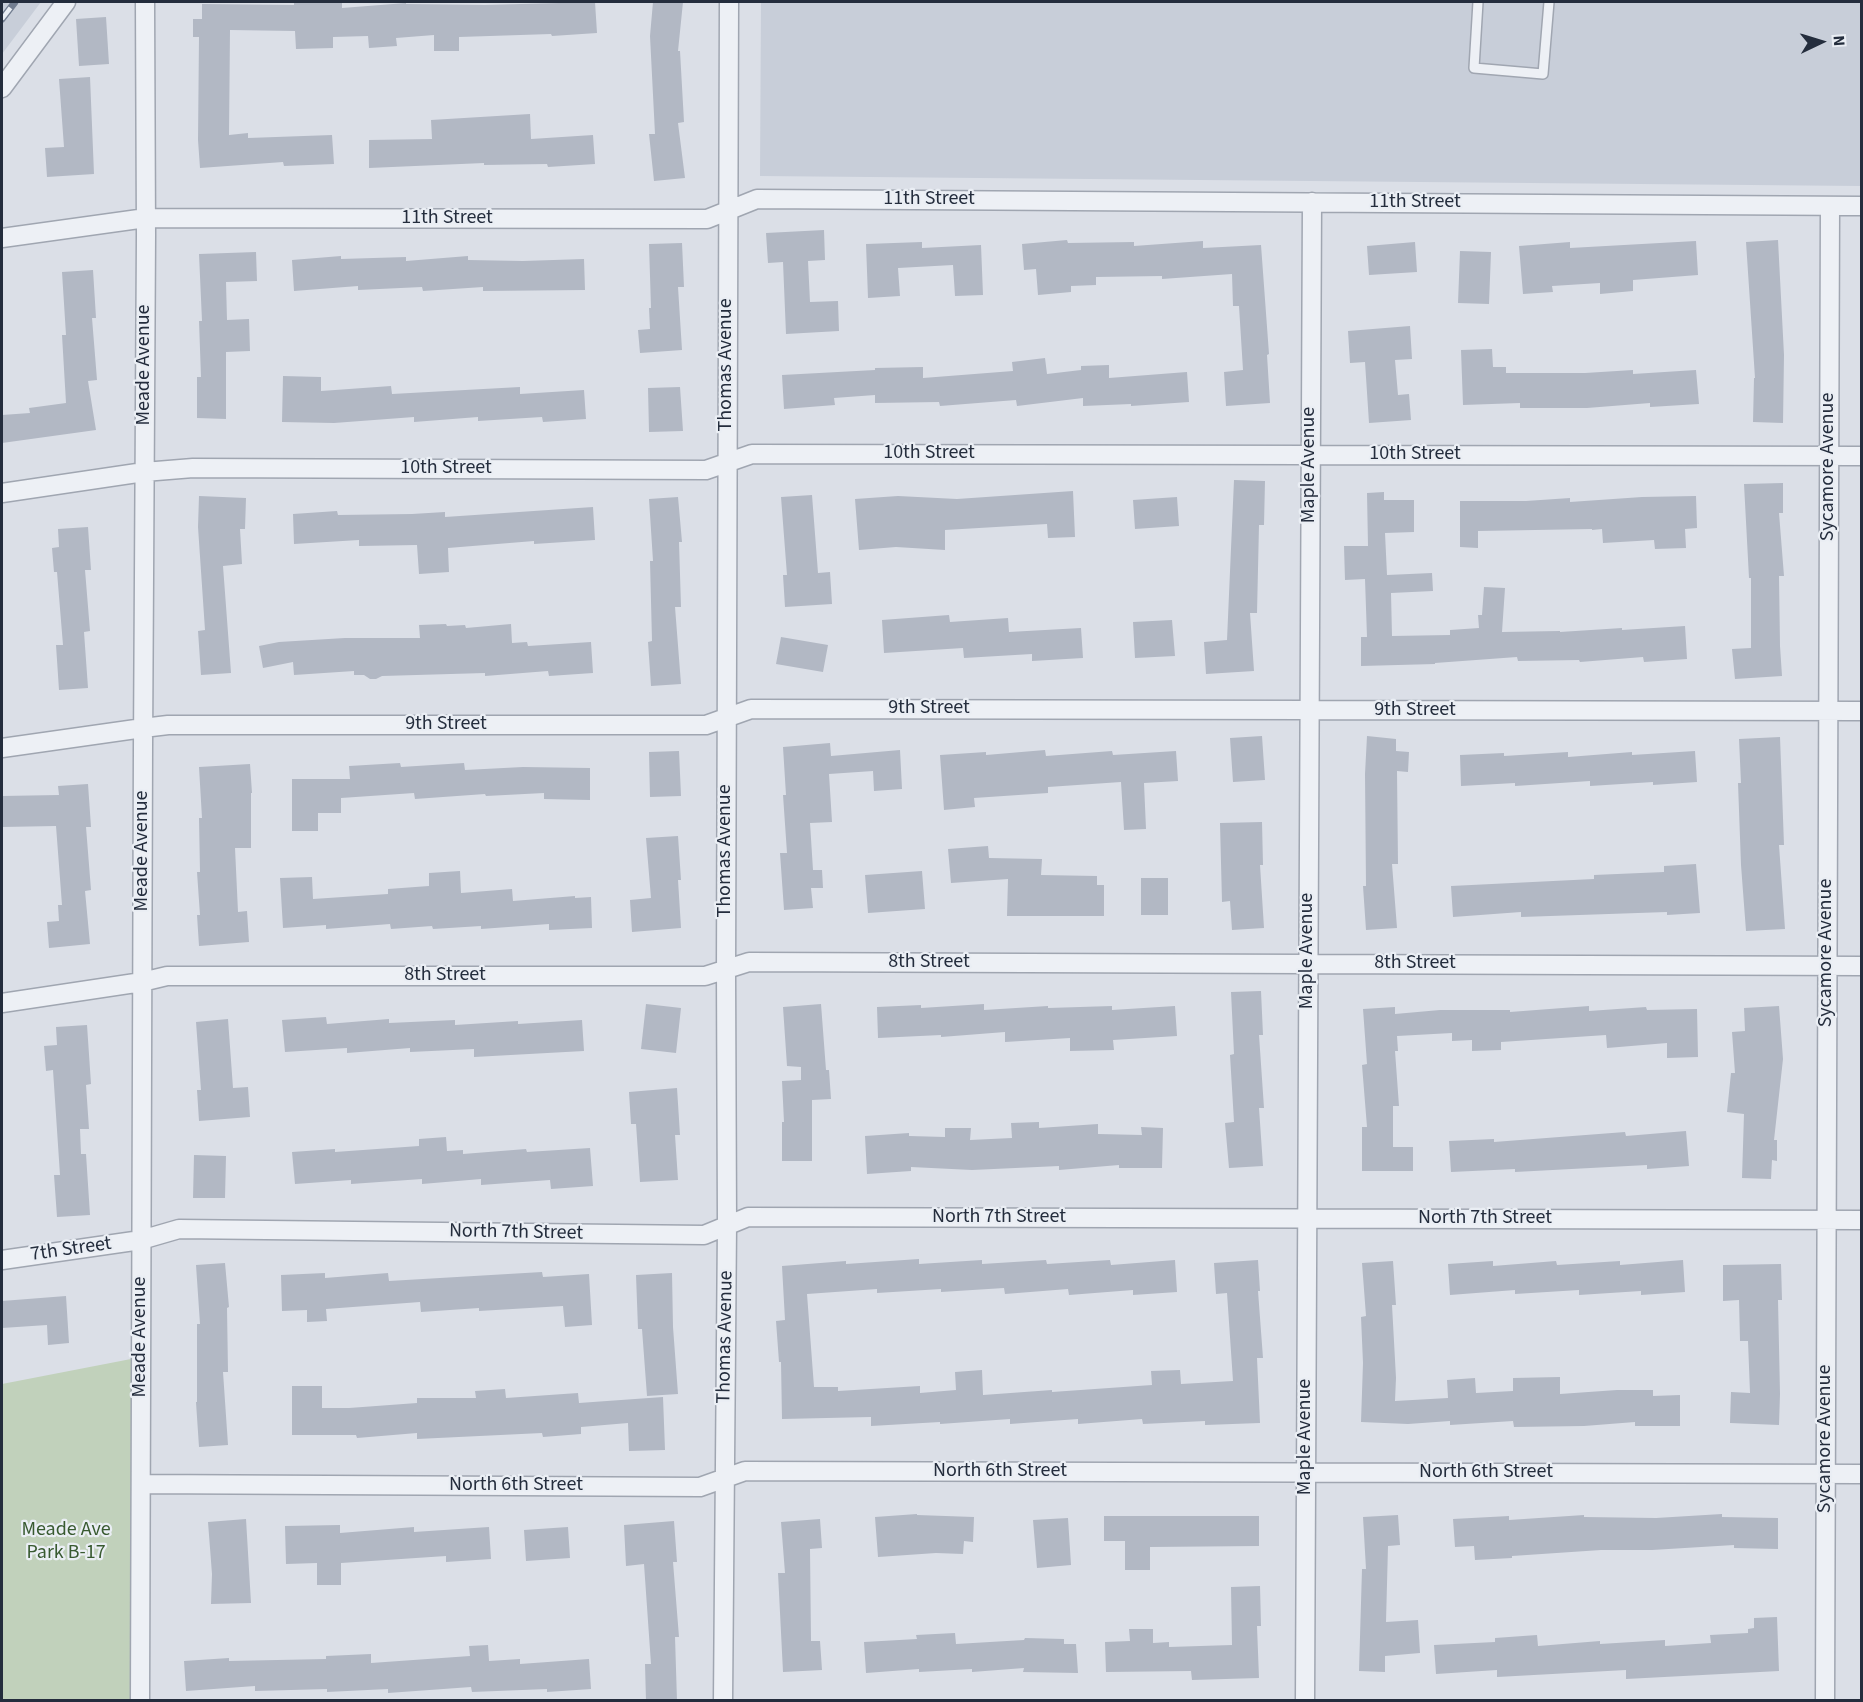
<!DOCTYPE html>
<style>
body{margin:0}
#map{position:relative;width:1863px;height:1702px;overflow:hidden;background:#dbdfe7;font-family:"Source Sans 3",sans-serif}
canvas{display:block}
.frame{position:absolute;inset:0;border:3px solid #242d3d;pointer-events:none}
.north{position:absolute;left:1791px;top:12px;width:60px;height:60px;-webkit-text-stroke:4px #eaeef4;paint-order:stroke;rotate:86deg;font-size:16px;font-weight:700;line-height:24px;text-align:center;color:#242d3d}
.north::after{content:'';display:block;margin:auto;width:21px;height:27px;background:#242d3d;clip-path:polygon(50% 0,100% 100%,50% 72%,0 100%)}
</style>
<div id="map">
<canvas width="1863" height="1702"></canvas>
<div class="frame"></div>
<div class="north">N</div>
</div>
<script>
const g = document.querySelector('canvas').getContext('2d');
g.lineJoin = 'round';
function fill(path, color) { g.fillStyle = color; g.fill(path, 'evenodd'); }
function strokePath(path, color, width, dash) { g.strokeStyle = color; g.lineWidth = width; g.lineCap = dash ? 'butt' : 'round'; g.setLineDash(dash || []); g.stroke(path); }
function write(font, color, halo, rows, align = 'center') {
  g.font = font + ' "Source Sans 3",sans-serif'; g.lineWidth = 4.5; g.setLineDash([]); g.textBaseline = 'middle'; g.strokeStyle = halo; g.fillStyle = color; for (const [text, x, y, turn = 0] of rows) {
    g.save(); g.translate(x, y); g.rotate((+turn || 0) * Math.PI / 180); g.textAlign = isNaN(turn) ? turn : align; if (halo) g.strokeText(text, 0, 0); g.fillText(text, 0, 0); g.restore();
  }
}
const built = new Path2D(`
 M2,2H41L2,54Z
 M761,2H1861V186L760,176Z`);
const green = new Path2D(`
 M131,1359V1700H2V1384Z`);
const building = new Path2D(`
 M294,2H342V8L406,3V4L485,5L595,2L597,33L552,36L551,34L459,37V51H434V35L396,38L397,46L369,48L368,36L333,37V48L296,49L295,31L230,30L229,135L248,133V138L332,135L334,164L284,166L283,162L200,168L198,140L199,37H193V19H202V4L294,5Z
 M653,2H683L678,51H680L684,122L678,123L685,178L654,181L649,134H655L650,36Z
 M106,17L109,64L79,66L76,19Z
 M90,77L94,174L47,177L45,148L64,147L59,79Z
 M530,114L531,139L593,135L595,164L548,167L547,164L484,165V163L369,168V140L432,139L431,120Z
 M824,230L825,260L808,261L810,302L838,301L839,331L786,334L783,262L768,263L766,233Z
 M1067,240L1068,243L1134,242V246L1203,241V248L1261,245L1269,354L1267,355L1270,403L1226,406L1224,372L1243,370L1239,306H1233L1232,274L1162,279V276L1096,277V285L1071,286V292L1038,295L1036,269L1024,270L1022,244Z
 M1778,240L1784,355L1783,423L1753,422L1754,378H1755L1746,242Z
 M1696,241L1698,275L1633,280V291L1600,294V283L1552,286L1553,292L1523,294L1519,246L1570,242V248Z
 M922,242V248L981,245L983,295L955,296L953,265L898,268L900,296L868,298L866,244Z
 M1415,242L1417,272L1369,275L1367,246Z
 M682,243L684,287H678L682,350L640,353L638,330L650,329L649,308H651L649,244Z
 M1460,251L1491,252L1489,304L1458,303Z
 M256,252L257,281L226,282L227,320L249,319L250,351L226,352V419L197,418V377H201L199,321H202L199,254Z
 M341,256V259L406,257V261L468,256V260L523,261L584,259L585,290L483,291V287L423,291L422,287L358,290V286L294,291L292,260Z
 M93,270L96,318H92L97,380L88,381L96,430L2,443V415L30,413L29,408L66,403L62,335H66L62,272Z
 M1410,326L1412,359L1395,360L1398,395L1409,394L1411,420L1369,423L1365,362L1350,363L1348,331Z
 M1492,349L1493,367H1506V373H1585L1633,370V374L1696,370L1699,404L1650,407V403L1587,408H1520V403L1463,405L1461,350Z
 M1045,358L1047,374L1081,370V366L1109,365V378L1187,372L1189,402L1131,406V404L1083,406V398L1017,406L1016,400L940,406L939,402L875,403V395L834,398L835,405L784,409L782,375L875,370V368L923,367V378L1013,371L1012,362Z
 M283,376L321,377V391L391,386L392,394L520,387V394L584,390L586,419L543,422L542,417L478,421V417L414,422V417L334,423L282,422Z
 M680,387L683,431L649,432L648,388Z
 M1234,480L1265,481L1264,525H1259L1257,613H1250L1254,671L1206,674L1204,642L1227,640Z
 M1783,483V513H1779L1784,576H1779L1780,646L1782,676L1735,679L1732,649L1751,648V578H1749L1744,484Z
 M1073,491L1075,537L1048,538L1047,524L945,530V550L896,547L859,550L855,499L898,496L957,499Z
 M1384,492V500H1414V532L1385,533L1387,575L1432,573L1433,591L1391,593L1392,636L1450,635V630L1479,628L1478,615H1482L1484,587L1505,588L1502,632L1560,631V632L1622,628V630L1685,626L1687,659L1644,662L1643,657L1580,662L1579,660L1518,661L1517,657L1435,663V664L1361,666V637H1367L1365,579L1345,580L1344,546H1368L1367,493Z
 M812,495L818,573L830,572L832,604L785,607L783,575H787L781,497Z
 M199,496L246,498L245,529H240L242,564L223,566L231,673L201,675L198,631L205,630L198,527Z
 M1696,496L1697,528L1685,529L1686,548L1655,549L1654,540L1603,543L1602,529L1592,530V529L1478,531V548L1460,547V501H1526L1570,498V502L1642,497Z
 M678,497L682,542H679L681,607H675L681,684L651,686L648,642L652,641L650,561H653L649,499Z
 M1177,497L1179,526L1135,529L1133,500Z
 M593,507L595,540L534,544V541L448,548L449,572L419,574L417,545L359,546V540L294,544L293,514L337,511L338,515L412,514L445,512V517Z
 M88,527L91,570H85L90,631L84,632L88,688L59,690L56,645H63L57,572H54L52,548L59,547L58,529Z
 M949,615L950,622L1008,618L1009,632L1081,628L1083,658L1032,661V654L964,658L963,648L884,653L882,620Z
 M1172,620L1175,656L1135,658L1133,622Z
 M446,624L447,626L465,625L466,628L511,624L512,643L527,642L528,646L591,642L593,673L549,676L548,671L485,676V673L382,676L376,679H370L364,675H354V671L294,675L293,662L263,668L259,646L279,642L345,638H420L419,625Z
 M781,637L828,645L823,672L776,664Z
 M1262,736L1265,780L1233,782L1230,738Z
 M1367,736L1396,739V751L1409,752L1408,772L1397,771L1398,864H1392L1397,928L1366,930L1363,886H1366L1365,774Z
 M1780,737L1784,845H1779L1785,929L1746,931L1741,865L1738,783H1741L1739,739Z
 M830,743L831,756L900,750L902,789L874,791L873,771L829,774L832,822L810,823L813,870H822L823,888H811L813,908L784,910L780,853H787L783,795H786L783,747Z
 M1045,750L1046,756L1112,751L1113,755L1176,751L1178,781L1144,783L1146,829L1124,830L1121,782L1048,787V793L974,798L975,807L944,810L940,755L986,752V755Z
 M679,751L681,796L650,797L649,752Z
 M1695,751L1697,782L1653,785V782L1590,786V781L1515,786V783L1461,786L1460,755L1504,753V756L1568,752V757L1632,752V755Z
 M400,763L401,767L464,763L465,770L523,767L590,768V800L544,799V793L486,796L485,794L415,799L414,793L341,798V813H318V831H292V779H350L349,766Z
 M250,764L252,793H251V848H235L238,912L247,911L249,942L199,946L197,915H200L197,872H200L199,818H202L199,767Z
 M88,784L91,827H86L91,890L85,891L90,944L49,948L47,922L59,921L58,905H62L56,826L2,827V796L59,795L58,786Z
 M1262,822L1263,865H1260L1264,928L1232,930L1230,901L1222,902L1220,823Z
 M678,836L681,880H678L681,928L632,932L630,900L651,898L646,838Z
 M988,846L989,858L1042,859L1041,875L1097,876V885H1104V916H1007L1008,879L951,883L948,849Z
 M1696,864L1700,913L1667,915V912L1521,917V912L1453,917L1451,886L1594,879V875L1664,872V866Z
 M460,871L461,893L512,889L513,901L575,896V898L591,897L592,928L549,930V924L481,929V926L433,929L432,926L391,929L390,924L326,929V925L283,928L280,878L312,877L313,899L388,894V889L429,886V873Z
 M922,871L925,909L868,913L865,875Z
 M1141,878H1168V915H1141Z
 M1261,991L1263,1035H1259L1264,1108H1259L1263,1166L1229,1168L1225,1123L1234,1122L1230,1055L1234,1054L1231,992Z
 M646,1004L681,1008L676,1053L641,1049Z
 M821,1004L826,1070H829L831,1099L812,1100V1161H782V1122H784L782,1081L801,1080V1067L787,1066L783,1007Z
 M984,1004V1010L1048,1006V1008L1112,1006V1010L1175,1006L1177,1036L1113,1040L1114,1050L1070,1051V1038L1005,1042V1032L941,1037V1035L878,1038L877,1007L921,1005V1008Z
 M1589,1006V1011L1646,1007L1647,1010L1697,1009L1698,1057L1667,1058V1043L1607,1048L1606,1035L1501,1042V1050L1472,1051V1040L1452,1041V1033L1397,1036L1398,1051H1395L1399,1106H1393V1147H1413V1171H1362V1127H1367L1362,1065L1367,1064L1363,1009L1395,1007V1014L1440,1010H1510V1012Z
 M1779,1006L1783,1059L1774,1140H1777V1161L1772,1160L1771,1179L1742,1178L1744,1114L1727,1112L1731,1073H1735L1732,1032L1745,1031L1744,1008Z
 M326,1017L327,1024L389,1019V1023L455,1020V1025L518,1021V1024L582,1020L584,1051L474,1057V1049L410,1052V1048L347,1053V1048L285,1052L282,1020Z
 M228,1019L233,1088L248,1087L250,1117L199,1121L197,1090H201L196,1022Z
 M87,1025L91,1084L86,1085L89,1129H80L81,1154H86L90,1215L57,1217L54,1175H60L53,1070L46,1071L44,1046L57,1045L56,1027Z
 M677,1088L680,1135H675L678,1180L640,1182L636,1124H631L629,1092Z
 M1039,1122V1128L1098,1124V1134L1142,1135L1141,1127L1163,1128L1162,1168H1119V1165L1059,1170V1166L972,1170L911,1167V1171L867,1174L865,1136L909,1133V1136L945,1137V1128H971L970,1140L1012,1138L1011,1123Z
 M1686,1131L1689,1166L1647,1169V1165L1515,1172V1169L1451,1172L1449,1141L1494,1139V1142L1625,1132L1626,1136Z
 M446,1137L447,1151L463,1150V1154L526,1149L527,1152L590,1148L593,1186L551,1189L550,1180L481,1185V1179L422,1184V1179L351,1184V1180L295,1184L292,1152L335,1149V1152L419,1146V1139Z
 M194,1155L226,1156L225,1198H193Z
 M919,1259V1264L982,1260V1264L1046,1260L1047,1264L1110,1260L1111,1265L1175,1260L1177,1292L1133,1295V1290L1069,1295L1068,1289L1005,1294L1004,1288L941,1292V1289L877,1293V1289L807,1294L814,1387H838V1391L920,1386V1393L956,1390L955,1372L982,1370L983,1395L1052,1390V1392L1152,1385L1151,1371L1180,1370L1181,1384L1233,1381L1227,1293L1216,1294L1214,1263L1258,1260L1260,1291H1258L1263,1358H1257L1260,1423L1205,1425V1421L1143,1424L1142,1419L1078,1424V1419L1010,1424V1419L940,1424V1422L871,1426V1417L782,1419L781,1362H779L776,1321L785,1320L782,1266L846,1261V1264Z
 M1683,1260L1685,1292L1641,1295V1291L1579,1295V1290L1515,1294V1290L1450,1295L1448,1264L1493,1261V1266L1556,1261L1557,1265L1620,1261V1265Z
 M1393,1261L1396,1305H1392L1396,1378L1395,1401L1448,1398L1447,1380L1475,1378L1476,1393L1513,1391V1378L1560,1377V1394L1617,1390H1653V1396L1680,1395V1426H1635V1422L1584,1426L1514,1427L1513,1421L1450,1425V1421L1408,1424L1361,1422L1363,1363L1361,1317L1366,1316L1362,1263Z
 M225,1263L229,1307L227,1308L228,1372H223L228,1445L199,1447L196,1402H197V1324H200L196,1265Z
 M1781,1264L1782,1300H1778L1780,1394L1779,1425L1730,1423L1731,1392L1750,1393L1748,1341H1740L1739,1300L1723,1301V1265Z
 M542,1272L543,1277L589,1274L592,1325L565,1327L563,1306L479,1311V1308L421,1312L420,1302L326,1309L327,1321L307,1322V1310L282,1311L281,1275L325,1273V1278L388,1273L389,1281Z
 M672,1273L673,1327L678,1394L647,1396L642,1329H638L636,1275Z
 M66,1296L69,1343L48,1345L47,1325L2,1328V1301Z
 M292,1386H322V1408H349L417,1403V1398H476L475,1391L505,1389L506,1398L578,1393L579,1403L663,1397L665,1450L629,1451L628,1423L581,1427V1434L543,1437L542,1433L417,1439V1433L357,1438L356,1435H292Z
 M917,1514V1515L974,1517L973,1542L964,1541L963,1554L936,1553L878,1557L875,1517Z
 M1722,1514V1517L1778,1518V1549L1734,1548V1545L1652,1550H1601L1512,1556V1558L1475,1560L1474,1546L1455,1547L1453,1519L1509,1516V1520L1584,1515V1517L1656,1518Z
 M1398,1515L1400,1545L1388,1546L1386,1622L1418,1620L1420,1653L1385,1656V1672L1359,1671L1362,1569H1366L1363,1517Z
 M1104,1516H1259V1546L1150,1547V1570H1125V1541H1104Z
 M1068,1518L1071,1565L1037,1568L1033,1520Z
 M246,1519L251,1603L211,1604L212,1574L208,1522Z
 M820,1519L822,1548L810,1549L811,1641H820L822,1670L783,1672L778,1573H785L781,1522Z
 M674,1521L677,1562H673L679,1637H675L677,1701H646L645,1664H651L644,1564L626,1566L624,1525Z
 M340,1525V1533L414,1527V1532L489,1527L491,1559L446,1562V1556L341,1563V1585H317V1563L286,1564L285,1526Z
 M568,1527L570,1558L526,1561L524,1530Z
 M1260,1586L1261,1626H1257L1259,1678L1192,1680L1191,1671L1106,1672L1105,1642L1130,1641L1129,1629H1153V1643L1169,1642V1647L1232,1645L1231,1587Z
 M1777,1617L1779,1671L1626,1679V1670L1497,1677V1670L1436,1674L1434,1645L1495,1642V1638L1537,1635L1538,1646L1600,1641V1644L1665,1640V1646L1711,1643L1710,1635L1748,1633V1629L1754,1628V1618Z
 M955,1633L956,1644L1024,1640L1025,1638L1064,1639V1644H1076L1078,1673L1023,1672L1024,1668L972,1672V1669L919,1672V1669L866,1673L864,1642L917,1639L916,1635Z
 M488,1645L489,1661L520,1659V1664L589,1659L591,1689L547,1692V1689L472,1692L471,1687L388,1693V1689L327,1692V1689L255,1691V1686L186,1691L184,1661L229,1658V1661L326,1659V1656L371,1654V1663L470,1656L469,1646Z`);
const lane = new Path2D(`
 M1478,2L1474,68L1543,74L1549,2`);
const street = new Path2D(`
 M2,88L66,2
 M2,238L146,218L707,219L757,199L1862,206
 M2,493L144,472L193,468L706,470L752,454L1862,456
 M2,748L143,728L168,725H706L751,709L1862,711
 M2,1003L142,982L167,976H705L749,962L1862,966
 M2,1260L141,1240L179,1229L704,1235L748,1217L1862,1220
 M141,1484L700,1487L745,1471L1862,1474
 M140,1700L143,747L146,235L145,2
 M723,1700L727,1225L726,971L729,2
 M1305,1700L1312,202
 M1825,1700L1830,206`);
const rail = new Path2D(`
 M2,19L15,2`);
const streetNames = [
 ["11th Street",929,200],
 ["11th Street",1415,203],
 ["11th Street",447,219],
 ["Meade Avenue",145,365,-90],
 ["Thomas Avenue",727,365,-90],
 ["10th Street",929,454],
 ["10th Street",1415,455],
 ["Maple Avenue",1310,465,-90],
 ["Sycamore Avenue",1829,467,-90],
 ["10th Street",446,469],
 ["9th Street",929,709],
 ["9th Street",1415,711],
 ["9th Street",446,725],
 ["Meade Avenue",143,851,-90],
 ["Thomas Avenue",726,851,-90],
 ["Maple Avenue",1308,951,-90],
 ["Sycamore Avenue",1827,953,-90],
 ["8th Street",929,963],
 ["8th Street",1415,964],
 ["8th Street",445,976],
 ["North 7th Street",999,1218],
 ["North 7th Street",1485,1219],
 ["North 7th Street",516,1233,1],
 ["7th Street",71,1250,-8],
 ["Meade Avenue",141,1337,-90],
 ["Thomas Avenue",726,1337,-89],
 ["Maple Avenue",1306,1437,-90],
 ["Sycamore Avenue",1826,1439,-90],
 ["North 6th Street",1000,1472],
 ["North 6th Street",1486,1473],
 ["North 6th Street",516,1486]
];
const parkNames = [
 ["Meade Ave",66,1531],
 ["Park B-17",66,1554]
];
fill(built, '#c8ced9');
fill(green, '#c1d1bb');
fill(building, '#b2b8c4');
strokePath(lane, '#a0a6b1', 12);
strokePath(street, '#a0a6b1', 21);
strokePath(lane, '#edf0f5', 9);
strokePath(street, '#edf0f5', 18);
strokePath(rail, '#737e91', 7);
strokePath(rail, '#eaeef4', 4.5, [14]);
write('20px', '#242d3d', '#eaeef4', streetNames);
write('20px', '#385a30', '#eaeef4', parkNames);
</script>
